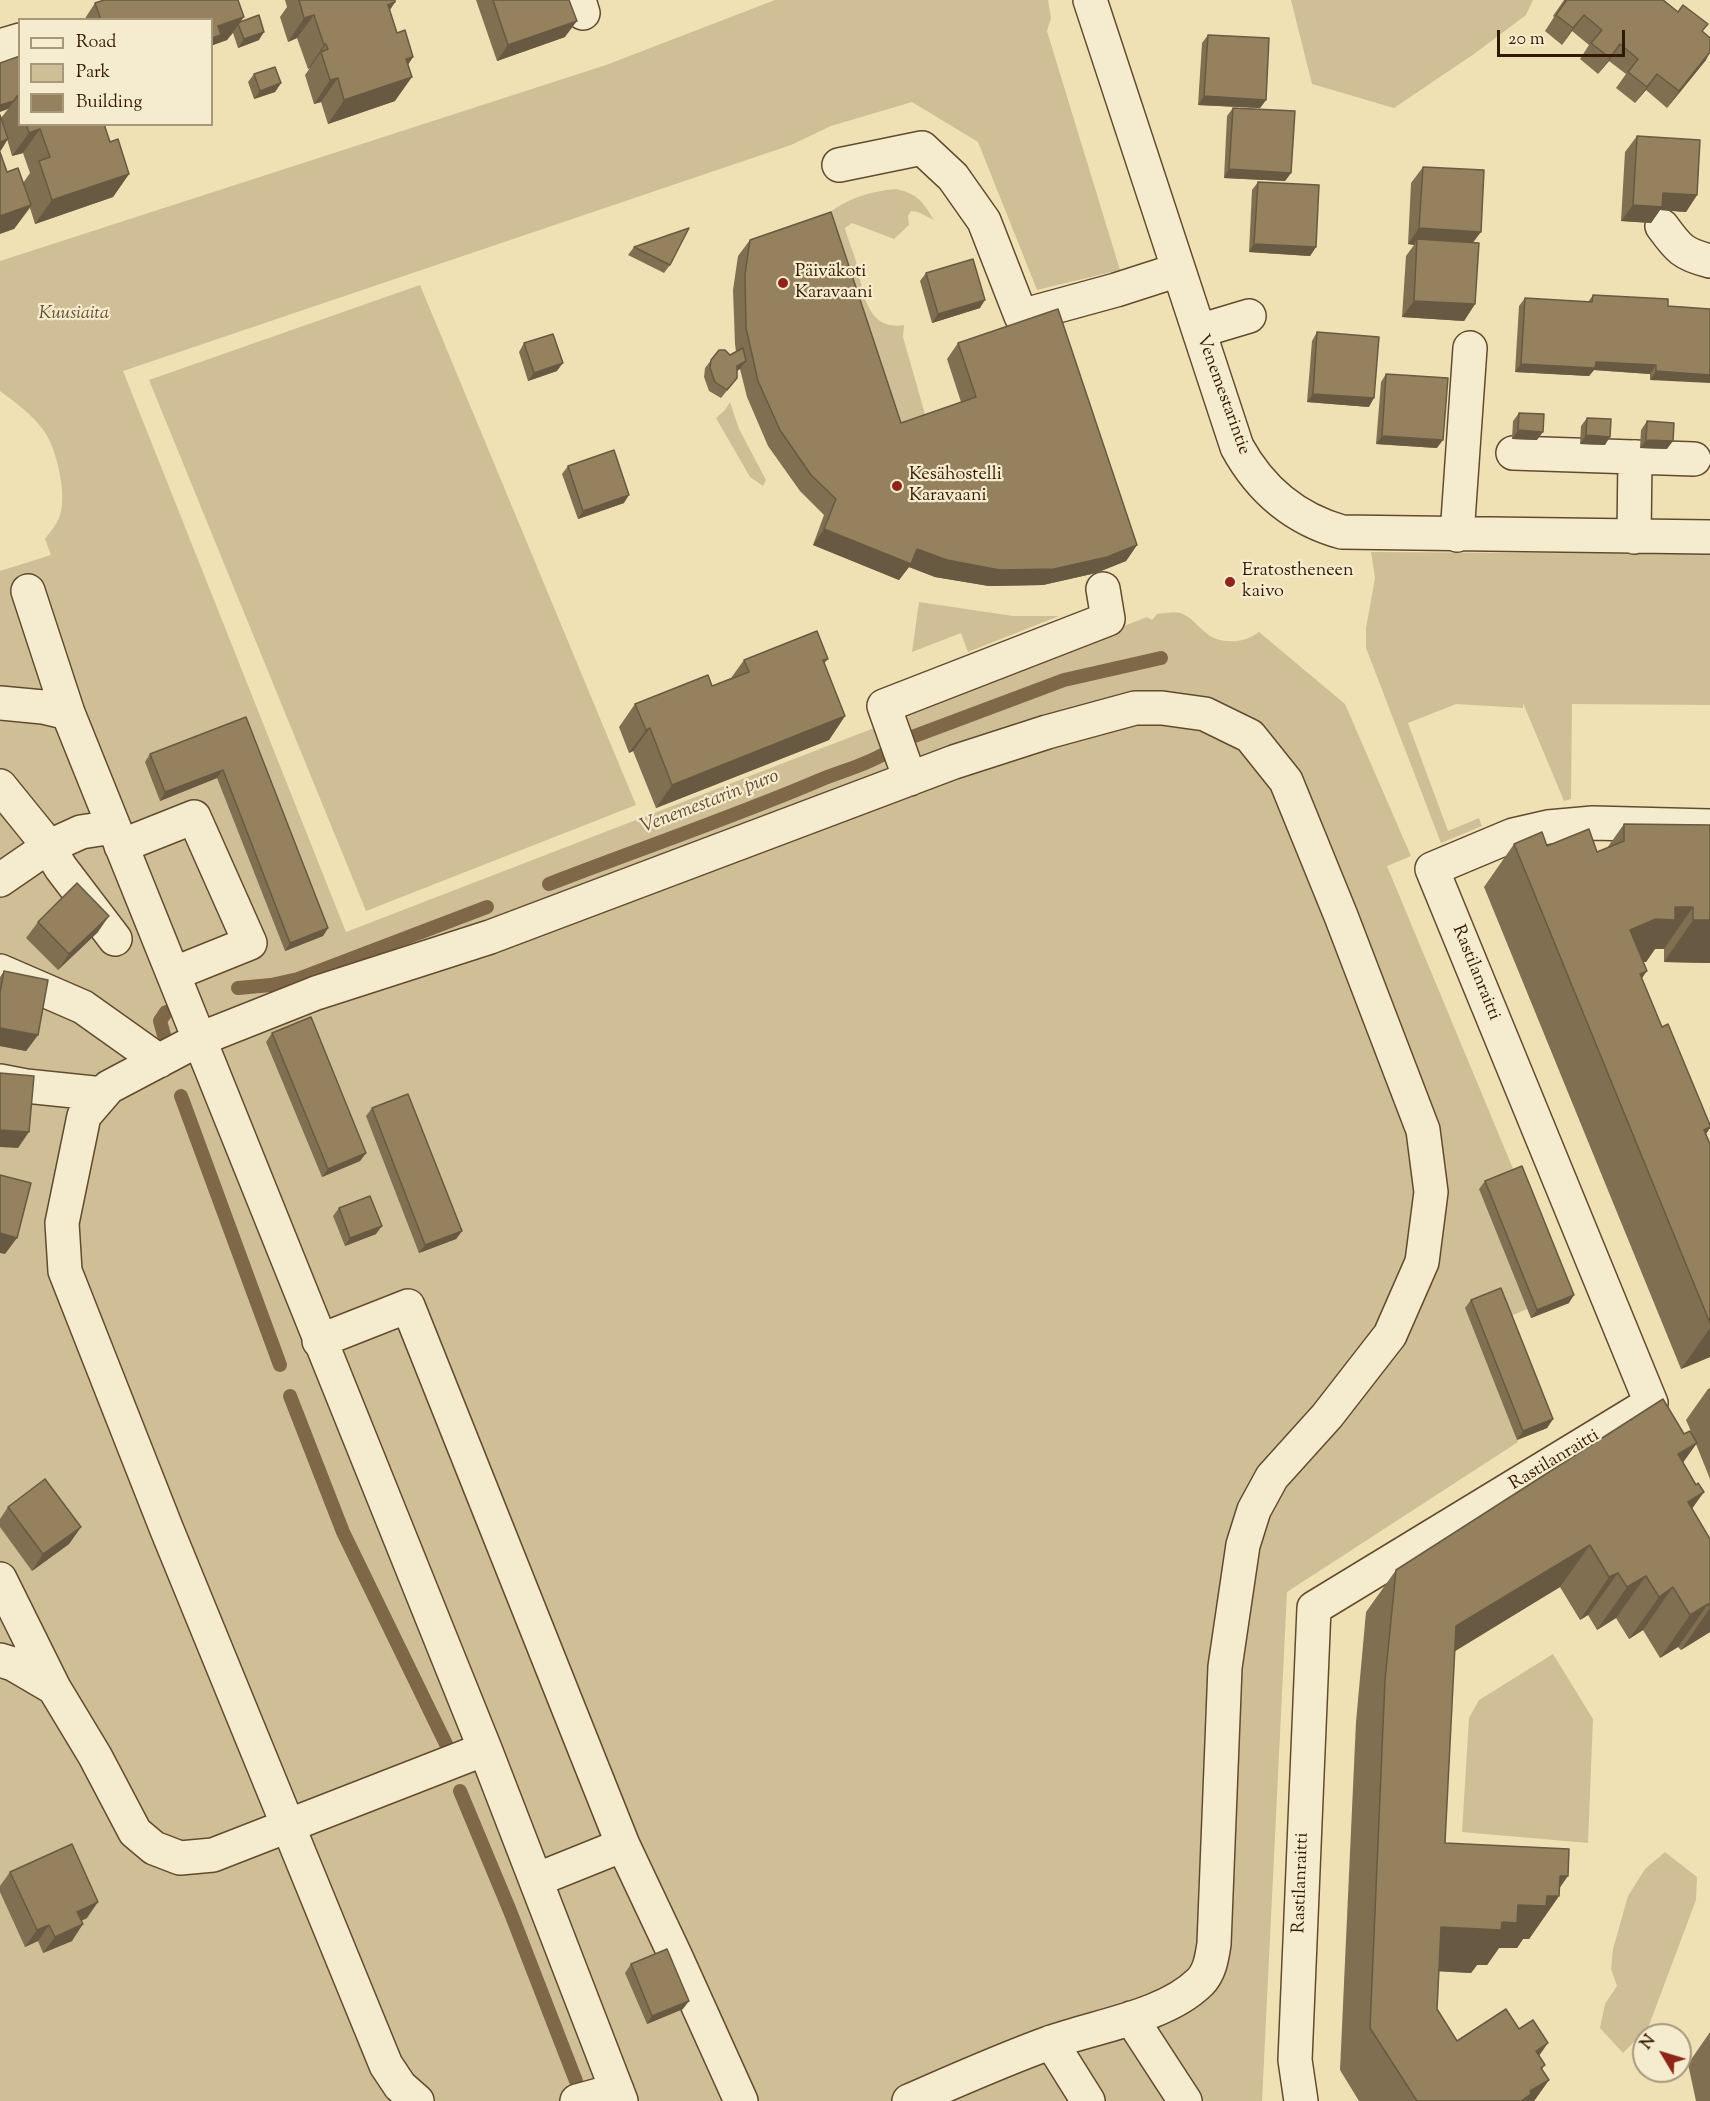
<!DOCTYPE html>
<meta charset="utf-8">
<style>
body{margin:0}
#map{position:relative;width:1710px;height:2101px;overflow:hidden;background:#f0e1b5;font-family:"Sorts Mill Goudy",serif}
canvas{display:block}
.legend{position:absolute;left:18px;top:18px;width:195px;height:108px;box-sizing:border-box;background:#f5eccf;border:2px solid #a7987c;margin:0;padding:8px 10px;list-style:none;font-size:18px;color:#331900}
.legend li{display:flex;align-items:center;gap:12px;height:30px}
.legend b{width:30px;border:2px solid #a7987c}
.north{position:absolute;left:1632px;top:2023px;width:60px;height:60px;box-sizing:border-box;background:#f5eccf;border:2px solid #a7987c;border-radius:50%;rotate:308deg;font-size:16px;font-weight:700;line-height:24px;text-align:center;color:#331900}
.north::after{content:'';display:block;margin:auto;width:21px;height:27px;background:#8f2418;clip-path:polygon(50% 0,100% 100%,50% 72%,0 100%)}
.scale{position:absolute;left:1497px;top:30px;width:128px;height:27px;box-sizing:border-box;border:3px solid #331900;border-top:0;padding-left:8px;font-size:18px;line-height:21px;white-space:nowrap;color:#331900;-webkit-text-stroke:4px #f5eccf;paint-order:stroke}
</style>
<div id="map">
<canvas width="1710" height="2101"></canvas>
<ul class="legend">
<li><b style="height:8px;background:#f5eccf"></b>Road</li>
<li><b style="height:16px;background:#d0bf96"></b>Park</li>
<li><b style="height:16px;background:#95815e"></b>Building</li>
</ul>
<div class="north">N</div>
<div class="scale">20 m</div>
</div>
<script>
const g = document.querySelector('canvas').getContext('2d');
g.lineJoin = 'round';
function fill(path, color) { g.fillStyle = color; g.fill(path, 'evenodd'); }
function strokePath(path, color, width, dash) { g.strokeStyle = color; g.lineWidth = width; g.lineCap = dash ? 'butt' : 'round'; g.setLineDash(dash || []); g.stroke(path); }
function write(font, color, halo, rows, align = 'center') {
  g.font = font + ' "Sorts Mill Goudy",serif'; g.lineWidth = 4.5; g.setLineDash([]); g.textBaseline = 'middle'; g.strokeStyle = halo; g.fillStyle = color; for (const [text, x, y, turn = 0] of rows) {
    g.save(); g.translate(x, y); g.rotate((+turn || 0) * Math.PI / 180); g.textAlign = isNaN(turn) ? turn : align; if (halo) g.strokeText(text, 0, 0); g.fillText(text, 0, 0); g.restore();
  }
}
const green = new Path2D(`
 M775,0H1048L1051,18L1047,31L1120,270L1037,290L978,142L912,102L831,126L791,145L123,371L346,932L1001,679L1008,671L1147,617L1152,620L1157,614C1166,613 1177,610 1185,615C1194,620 1201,630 1210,636C1226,645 1246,642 1259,632L1345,704L1411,856L1387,866L1569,1303L1531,1318L1527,1309L1504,1319L1547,1428L1517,1439L1518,1442L1287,1592L1262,2101H0V571L51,555L45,539C49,533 55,527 58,520C69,500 57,449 44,431C33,415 16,403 0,391V261L606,65Z
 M1291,0H1533L1526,15L1474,54L1394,108L1312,84Z
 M897,189C919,195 922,201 934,220L918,212L911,211L908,216L909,225L894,239L852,223L845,228C847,237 851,246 854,255C863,281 862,332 904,325L903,337L927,421L891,435L820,220C843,200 868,191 897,189Z
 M420,285L636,805L366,911L149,380Z
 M730,402L739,429L766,480L763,486L750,477L716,418L725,410Z
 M1371,552L1710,554V705L1572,704L1571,799L1564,801L1523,703V708L1456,704L1408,723L1448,831L1479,818L1482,826L1441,843L1366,648V628L1375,578Z
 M919,602L1013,616H1059L968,652L961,633L912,652Z
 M1553,1654L1593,1719L1588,1843L1462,1832L1469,1718L1479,1700Z
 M1665,1852L1697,1877L1696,1900L1648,2028L1623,2053L1600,2028L1605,2004L1617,1986L1611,1969L1613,1949L1628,1896L1645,1869Z`);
const stream = new Path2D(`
 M912,737L1064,680L1161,658
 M549,884C639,849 731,818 820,780C842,771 863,766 884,754
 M238,988L271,985L298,979L487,907
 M164,1035L160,1021L166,1012
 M181,1096L280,1365
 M290,1396L343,1532L446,1744
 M460,1791L510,1911L576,2081`);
const minor = new Path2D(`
 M579,0L583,13
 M1090,0L1237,447C1260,489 1295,519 1342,532L1710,537
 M0,46L20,40
 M839,165L922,148L953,177L984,221L1021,316L1116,290L1178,270
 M1662,226C1678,248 1682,254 1710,261
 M1199,331L1249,316
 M1513,453L1694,459
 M1457,535L1470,348
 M1634,537L1635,457
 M28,591L68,713L485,1749L621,2101
 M0,703L43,707L68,713
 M910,779L884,706L1108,619L1103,589
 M0,786L43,839L61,868L115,939
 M121,846L194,817L250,943L173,974
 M0,880L48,847L81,832L113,827
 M0,971L83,1007L159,1061
 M0,1081L26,1086L103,1094
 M319,1341L408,1306L623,1845L675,1955L741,2101
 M0,1579L54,1688
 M0,1660L13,1664L54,1688L95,1756L135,1832L154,1848L180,1858L213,1855L485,1749
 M536,1880L623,1845
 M1131,2018L1185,2101
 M1051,2042L1088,2101
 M417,2101L400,2086L386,2065L167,1530L65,1271L62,1223L84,1116L109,1087L200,1039L316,993L490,937L954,762L1047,732L1135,708H1162L1205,714L1250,736L1286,781L1341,916L1423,1130L1431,1192L1422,1262L1390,1335L1327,1416L1272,1477L1254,1510L1243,1545L1225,1667L1214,1944C1212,1957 1210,1972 1200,1982C1165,2017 1095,2026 1049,2043C1002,2060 955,2081 909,2101
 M577,2101L617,2090
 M1301,2101L1295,2060L1314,1608L1651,1403L1432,869L1513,835L1548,827L1593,823L1710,826`);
const wall = new Path2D(`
 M285,0H395V2L390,10L397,33L413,57L408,65L395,101L328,124L321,102L314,104L305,75L310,68L308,69L297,38L288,42L280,17L287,7Z
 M476,0H569L565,37L497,61Z
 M1564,0H1664L1702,32L1706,60L1667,108L1646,90L1635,103L1616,88L1626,74L1609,61L1598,74L1580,59L1589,45L1572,31L1562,45L1545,31L1554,17L1553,16Z
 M95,3L240,22L259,40L238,48L233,33L227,40L213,45L212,20H84Z
 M1208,35L1266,100L1260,108L1198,105L1202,43Z
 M20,56V124H104L110,142L129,174L113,197L35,224L30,208L14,229L7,172L23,183L30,173L23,153L12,156L1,118L8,109Z
 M254,74L281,83L275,92L254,99L248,82Z
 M1233,108L1291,173L1285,181L1224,178L1227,116Z
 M1637,136L1697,195L1686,212L1660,210L1651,223L1621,221L1625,152Z
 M1423,167L1473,243L1475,304L1464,321L1402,317L1406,256L1414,245L1408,244L1411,183Z
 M1258,182L1316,247L1310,256L1249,252L1252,190Z
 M750,240L901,423L961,402L947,359L958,343L1137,545L1126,561L1096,573L1043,585L989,586L935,577L909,567L899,580L813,545L824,515L800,491L768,446L747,397L740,369L737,371V378L721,398L709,391L704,377L705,368L719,350L730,355L736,352L735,344L733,290L738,256Z
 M634,247L670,265L664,273L628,255Z
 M926,273L980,308L932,323L920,281Z
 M1593,295L1668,306L1710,309L1650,380V374L1594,370L1589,376L1515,372L1519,306L1525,298L1588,302Z
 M1317,332L1369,407L1307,402L1312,341Z
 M524,343L557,371L528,381L519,352Z
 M1386,374L1437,448L1376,444L1381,382Z
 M1519,413L1537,440L1512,439L1513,421Z
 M1587,418L1605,445L1580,444L1581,426Z
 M1647,421L1667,449L1640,448L1641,430Z
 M568,466L624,503L578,519L562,474Z
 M828,659L824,664L845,716L829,740L656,808L633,751L629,753L619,727L635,704L712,686L731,678L744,660Z
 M246,717L328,928L323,936L285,951L217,778L160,801L145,762L150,754Z
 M1624,824L1710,825V963L1664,962V949H1655L1646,962H1643L1642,978L1662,1027L1710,1125V1128L1706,1134L1710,1144V1357L1681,1369L1484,887L1514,844L1547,846L1597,852L1607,848Z
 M38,922L98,932L58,970L26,938Z
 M4,971L38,1035L26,1051L0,1046V977Z
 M272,1033L366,1153L360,1161L322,1177L266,1042Z
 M372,1108L462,1231L456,1239L419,1253L366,1116Z
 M1485,1181L1569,1303L1531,1318L1479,1189Z
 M339,1208L376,1234L345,1246L333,1216Z
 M1471,1300L1553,1419L1547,1428L1517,1440L1465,1308Z
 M1710,1388V1479L1696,1444L1683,1462L1692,1508L1710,1539V1632L1681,1650L1678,1647L1660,1658L1643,1630L1629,1639L1616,1618L1597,1630L1588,1615L1580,1620L1560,1587L1454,1651L1445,1843L1559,1888V1896L1529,1939H1523L1517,1948H1499L1487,1965H1477L1471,1973L1439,1971L1437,2009L1457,2041L1519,2029L1545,2065L1542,2069L1549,2080L1534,2101H1359L1340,2070L1356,1722L1366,1612L1396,1570L1684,1434L1693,1436L1686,1420L1708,1389Z
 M8,1507L81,1527L69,1544L32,1571L0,1527V1519Z
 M10,1872L87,1918L81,1921L72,1941L43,1953L38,1941L25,1947L0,1892V1886Z
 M631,1964L683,2009L647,2024L625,1973Z
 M1710,2032V2101H1696L1688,2064Z`);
const shadedWall = new Path2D(`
 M395,2L379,26L388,5Z
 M314,15L297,38L288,42L304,18Z
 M1584,15L1572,31L1562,45L1573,28Z
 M244,17L227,40L213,45L212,48V34L218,26Z
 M577,21L565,37L497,61L508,45Z
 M264,32L259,40L238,48L244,39Z
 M326,44L310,68L308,69L324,45Z
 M1620,44L1609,61L1598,74L1610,58Z
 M1710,52L1706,60L1667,108L1679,91Z
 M413,57L397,80L406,59Z
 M1657,74L1646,90L1635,103L1647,87Z
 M412,77L395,101L328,124L344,100Z
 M338,78L321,102L314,104L330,80Z
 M281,83L275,92L254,99L260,91Z
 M1204,96L1266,100L1260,108L1198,105Z
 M14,101L8,109L0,112V105Z
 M40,129L23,153L12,156L29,133Z
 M8,139L0,152V142Z
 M1229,169L1291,173L1285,181L1224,178Z
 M129,174L113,197L35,224L52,200Z
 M1663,193L1697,195L1686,212L1660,210L1651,223L1621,221L1633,205Z
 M31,205L14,229L0,234V216Z
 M1419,228L1481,232L1469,248L1417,239L1414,245L1408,244Z
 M1254,244L1316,247L1310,256L1249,252Z
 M985,300L980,308L932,323L938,314Z
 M1414,301L1475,304L1464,321L1402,317Z
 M746,361L740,369L731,374L737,366Z
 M1596,362L1656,365L1650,374L1594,370L1589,376L1515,372L1521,364Z
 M563,363L557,371L528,381L534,373Z
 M1656,371L1710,375V383L1650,380Z
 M1313,394L1374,398L1369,407L1307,402Z
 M1518,430L1543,432L1537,440L1512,439Z
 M1586,435L1610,437L1605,445L1580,444Z
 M1382,436L1443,440L1437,448L1376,444Z
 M1646,440L1673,441L1667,449L1640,448Z
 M629,495L624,503L578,519L583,511Z
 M824,529L917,549L1137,545L1126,561L1096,573L1043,585L989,586L935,577L909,567L899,580L813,545Z
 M845,716L829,740L656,808L672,785Z
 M650,728L633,751L629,753L646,730Z
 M223,770L217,778L160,801L165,792Z
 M1675,907H1693L1664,949H1655L1646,962H1626L1630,930Z
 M109,916L98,932L58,970L69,954Z
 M1693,920H1710V963L1664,962Z
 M328,928L323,936L285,951L290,943Z
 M1647,971L1617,1014L1640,974Z
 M0,1028L38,1035L26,1051L0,1046Z
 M1710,1127V1128L1681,1170L1704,1130Z
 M0,1130L29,1132L18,1148L0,1147Z
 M366,1153L360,1161L322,1177L328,1169Z
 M382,1226L376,1234L345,1246L350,1238Z
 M462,1231L456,1239L419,1253L425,1245Z
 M0,1233L17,1238L5,1254L0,1253Z
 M1574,1295L1569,1303L1531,1318L1537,1310Z
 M1710,1328V1357L1681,1369Z
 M1553,1419L1547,1428L1517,1440L1523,1431Z
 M1697,1443L1667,1485L1678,1454Z
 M1704,1492L1674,1534L1688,1502Z
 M81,1527L69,1544L32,1571L43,1554Z
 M1590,1545L1560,1587L1426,1669L1456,1626Z
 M1618,1573L1588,1615L1580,1620L1609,1577Z
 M1646,1576L1616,1618L1597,1630L1627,1587Z
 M1673,1587L1643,1630L1629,1639L1659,1597Z
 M1708,1604L1678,1647L1660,1658L1690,1615Z
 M1710,1608V1632L1681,1650Z
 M1560,1876H1568L1554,1896H1559L1529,1939H1523L1517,1948H1499L1487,1965H1477L1471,1973L1411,1970L1441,1927L1502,1922L1518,1905Z
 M98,1902L87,1918L66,1928L77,1912Z
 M83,1924L72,1941L43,1953L55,1937Z
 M49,1925L38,1941L25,1947L37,1930Z
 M689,2001L683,2009L647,2024L652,2016Z
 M1548,2043L1518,2086L1536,2051Z
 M1549,2080L1534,2101H1521L1530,2091Z`);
const building = new Path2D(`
 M104,0H238L244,17L218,26L221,35L212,38V20H101L95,3Z
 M299,0H395V2L388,5L397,33L405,30L413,57L406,59L412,77L344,100L338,78L330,80L321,52L328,49L326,44L324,45L314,15L304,18Z
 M493,0H569L577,21L508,45Z
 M1565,0H1663L1678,12L1683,5L1708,24L1702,31L1710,38V52L1679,91L1657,74L1647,87L1628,72L1638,59L1620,44L1610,58L1591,43L1602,30L1584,15L1573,28L1556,15L1566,1Z
 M259,15L264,32L244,39L238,24L240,22Z
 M1208,35L1269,38L1266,100L1204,96Z
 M20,56V96H17L14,101L0,105V63Z
 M275,67L281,83L260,91L254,74Z
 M17,96H20V105Z
 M1233,108L1295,111L1291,173L1229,169Z
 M0,115L8,139L0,142Z
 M26,124H104L110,142L118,139L129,174L52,200L39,161L50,157L40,129L29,133Z
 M1637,136L1700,140L1697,195L1663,193L1662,207L1633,205Z
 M0,152L7,172L18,168L31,205L0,216Z
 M1423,167L1484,170L1481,232L1419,228Z
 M1258,182L1319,185L1316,247L1254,244Z
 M831,212L901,423L976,397L958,343L1058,309L1137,545L1107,557L1054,569L1000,570L947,560L917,549L911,564L824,529L836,499L811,475L780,430L758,381L746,328L745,274L750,240Z
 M689,228L670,265L634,247Z
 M1417,239L1479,243L1475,304L1414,301Z
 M973,259L985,300L938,314L926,273Z
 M1593,295L1668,299V306L1710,309V375L1656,371V365L1596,362L1595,368L1521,364L1525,298L1592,302Z
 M1317,332L1379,337L1374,398L1313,394Z
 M553,334L563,363L534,373L524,343Z
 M743,348L746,361L737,366V378L727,390L715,382L710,368L711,360L719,350H725L730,355Z
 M1386,374L1448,378L1443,440L1382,436Z
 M1519,413L1544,414L1543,432L1518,430Z
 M1587,418L1611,419L1610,437L1586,435Z
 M1647,421L1674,423L1673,441L1646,440Z
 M614,450L629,495L583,511L568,466Z
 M817,631L828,659L823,660L845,716L672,785L650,728L646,730L635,704L708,675L712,686L749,672L744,660Z
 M246,717L328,928L290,943L223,770L165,792L150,754Z
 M1624,824L1710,825V920H1693V907H1675V920L1656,919L1630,930L1647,971L1640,974L1662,1027L1668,1024L1710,1125V1127L1704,1130L1710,1144V1323L1514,844L1542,832L1547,846L1589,829L1597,852L1624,841Z
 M77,883L109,916L69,954L38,922Z
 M4,971L48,980L38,1035L0,1028V993Z
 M311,1017L366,1153L328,1169L272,1033Z
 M0,1073L34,1076L29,1132L0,1130Z
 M408,1094L462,1231L425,1245L372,1108Z
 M1522,1166L1574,1295L1537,1310L1485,1181Z
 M0,1175L31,1183L17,1238L0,1233Z
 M370,1196L382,1226L350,1238L339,1208Z
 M1501,1288L1553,1419L1523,1431L1471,1300Z
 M1663,1399L1684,1434L1690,1431L1697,1443L1678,1454L1696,1485L1698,1483L1704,1492L1688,1502L1710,1539V1607L1708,1604L1690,1615L1673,1587L1659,1597L1646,1576L1627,1587L1618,1573L1609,1577L1590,1545L1456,1626L1445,1843L1569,1849L1568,1876H1560L1559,1896H1547L1546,1906L1518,1905L1517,1923L1502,1922L1501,1930L1441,1927L1437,2009L1457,2041L1506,2009L1519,2029L1533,2020L1548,2043L1536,2051L1545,2065L1541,2068L1549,2080L1530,2091L1531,2094L1521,2101H1417L1370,2028L1385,1680L1396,1570Z
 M45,1479L81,1527L43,1554L8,1507Z
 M72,1844L98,1902L77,1912L83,1924L55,1937L49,1925L37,1930L10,1872Z
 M667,1949L689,2001L652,2016L631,1964Z`);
const markers = [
 [783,283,6,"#8f2418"],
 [897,486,6,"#8f2418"],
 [1230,582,6,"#8f2418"]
];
const poiNames = [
 ["Päiväkoti",795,273],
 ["Karavaani",795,294],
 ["Kesähostelli",909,476],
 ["Karavaani",909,497],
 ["Eratostheneen",1242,572],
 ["kaivo",1242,593]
];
const parkNames = [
 ["Kuusiaita",74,315]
];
const streetNames = [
 ["Venemestarintie",1222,395,70],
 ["Rastilanraitti",1475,973,68],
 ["Rastilanraitti",1555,1461,-31],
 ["Rastilanraitti",1302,1883,-88]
];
const waterNames = [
 ["Venemestarin puro",710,803,-21]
];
fill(green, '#d0bf96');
strokePath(stream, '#7e6847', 14);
strokePath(minor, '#624b2d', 36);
strokePath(minor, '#f5eccf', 33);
fill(wall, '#806f51');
fill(shadedWall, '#685a42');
fill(building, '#95815e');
strokePath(building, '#685a42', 1.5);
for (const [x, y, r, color] of markers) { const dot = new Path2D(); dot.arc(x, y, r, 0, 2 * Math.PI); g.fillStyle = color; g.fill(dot); strokePath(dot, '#f5eccf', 2); }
write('18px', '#331900', '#f5eccf', poiNames, 'left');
write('italic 18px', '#624b2d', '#f5eccf', parkNames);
write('18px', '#331900', '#f5eccf', streetNames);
write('italic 20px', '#654e30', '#f5eccf', waterNames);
</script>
